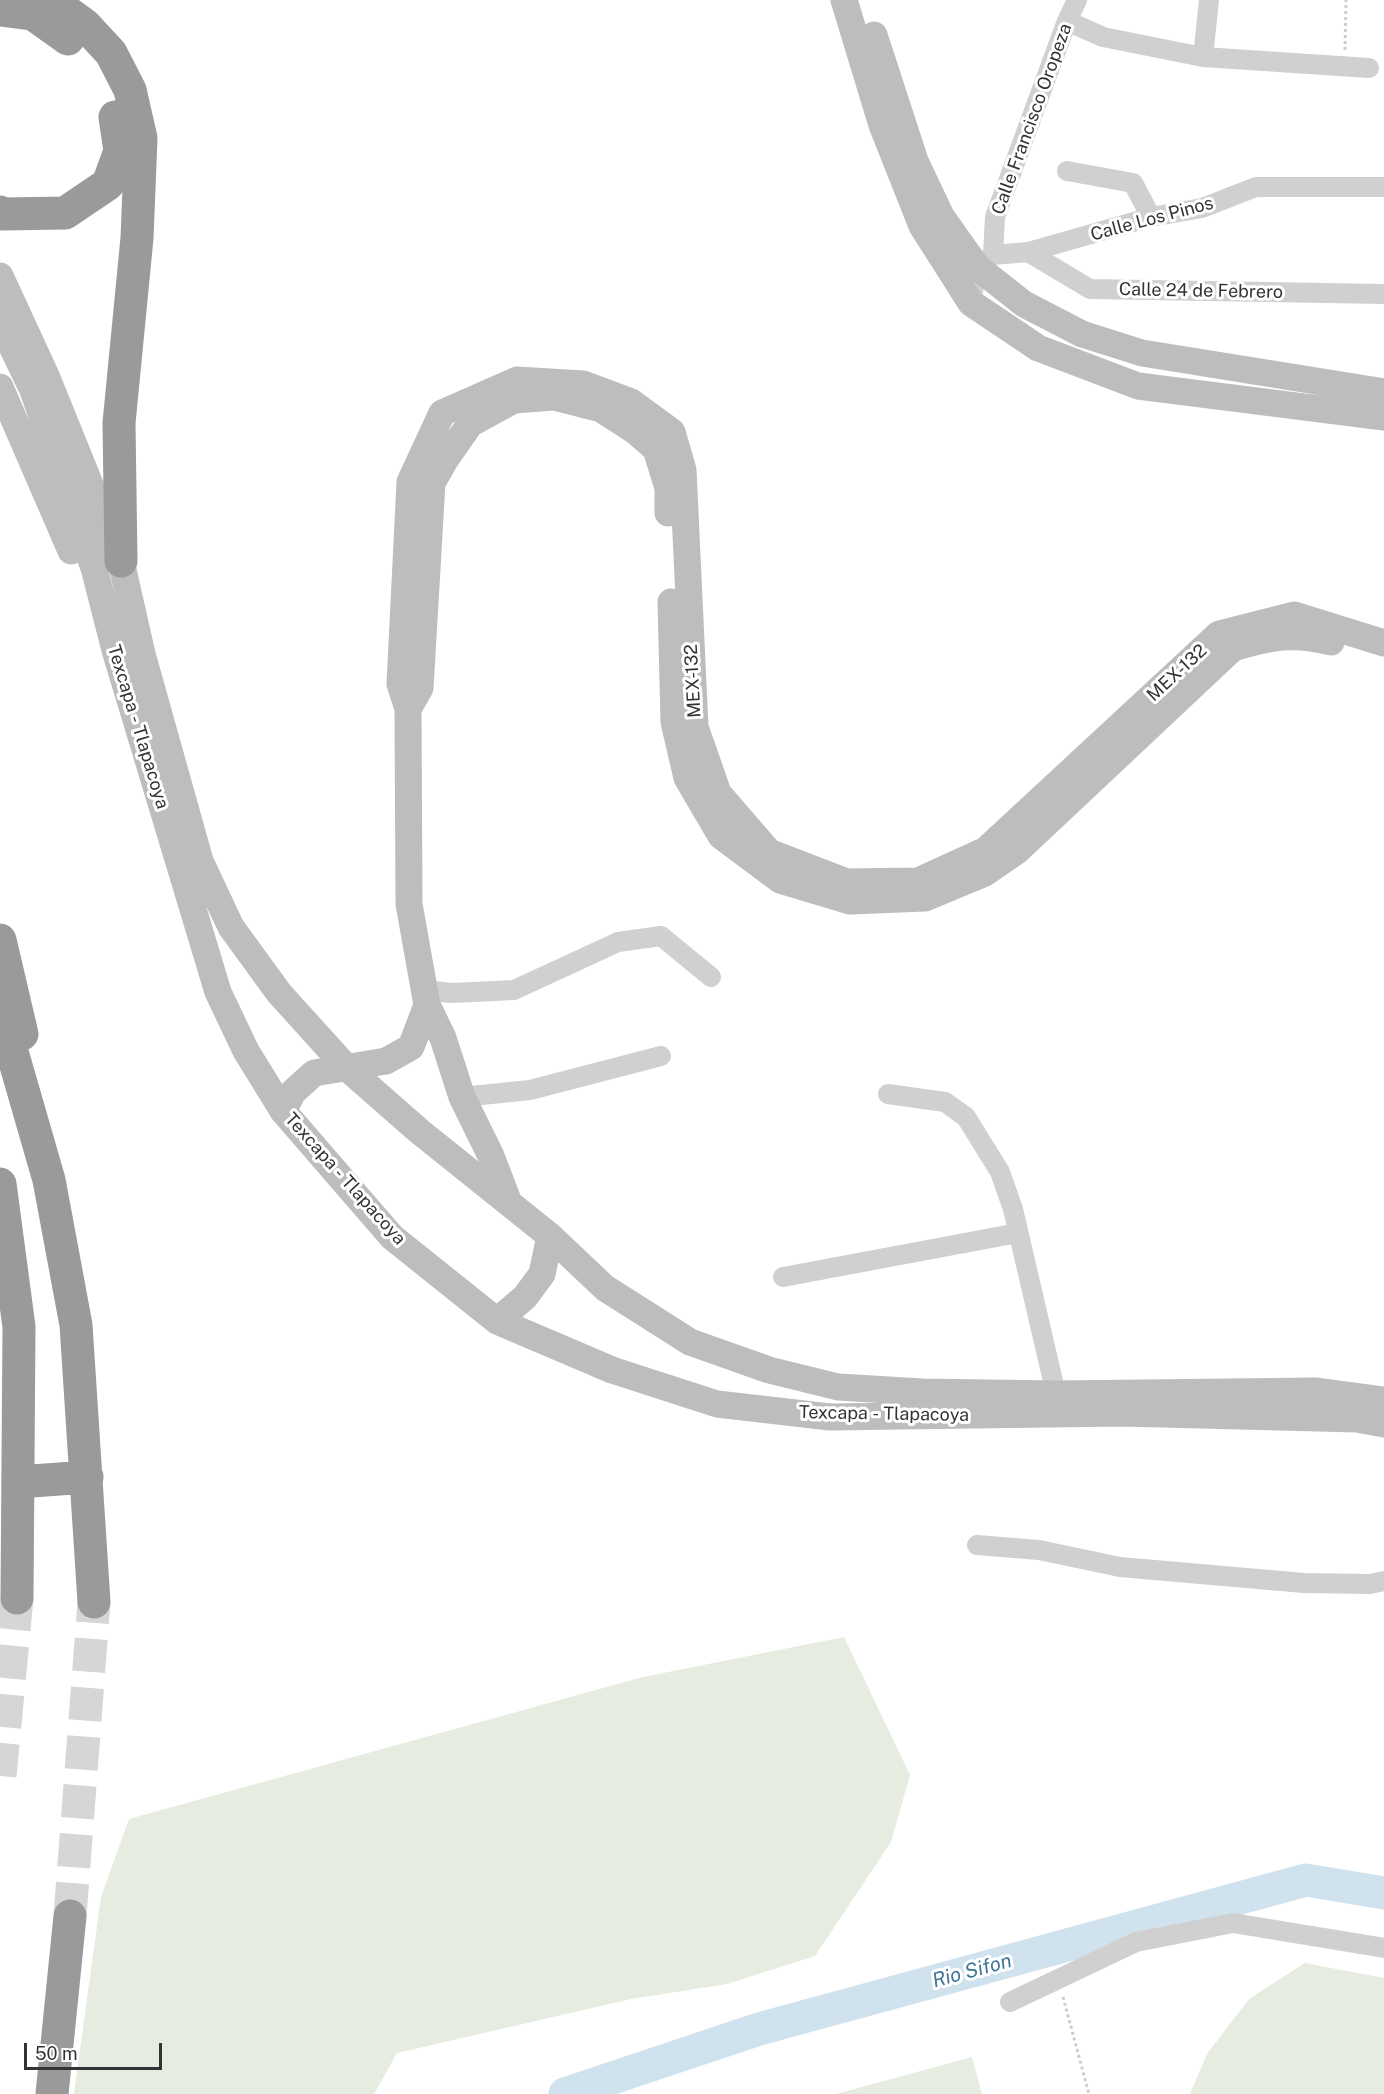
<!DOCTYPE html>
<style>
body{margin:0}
#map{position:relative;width:1384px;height:2094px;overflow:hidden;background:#fff;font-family:"Public Sans",sans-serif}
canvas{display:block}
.scale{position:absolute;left:24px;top:2043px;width:138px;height:27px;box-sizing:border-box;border:3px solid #333;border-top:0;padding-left:8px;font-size:18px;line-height:21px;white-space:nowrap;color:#333;-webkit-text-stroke:4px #fff;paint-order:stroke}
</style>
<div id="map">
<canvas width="1384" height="2094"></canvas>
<div class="scale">50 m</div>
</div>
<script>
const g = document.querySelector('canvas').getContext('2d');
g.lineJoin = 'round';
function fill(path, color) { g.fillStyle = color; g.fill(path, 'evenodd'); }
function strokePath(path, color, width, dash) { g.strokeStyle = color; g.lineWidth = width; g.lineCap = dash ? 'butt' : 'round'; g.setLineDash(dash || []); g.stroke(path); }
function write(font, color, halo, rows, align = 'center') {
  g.font = font + ' "Public Sans",sans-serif'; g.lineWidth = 6; g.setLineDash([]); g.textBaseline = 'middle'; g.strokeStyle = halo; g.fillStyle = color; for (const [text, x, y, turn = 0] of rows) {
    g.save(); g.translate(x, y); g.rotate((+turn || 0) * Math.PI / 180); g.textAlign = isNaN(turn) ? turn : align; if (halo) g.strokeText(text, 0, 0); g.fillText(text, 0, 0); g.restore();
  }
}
const green = new Path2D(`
 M844,1637L910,1775L891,1842L815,1956L727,1984L631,1999L397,2053L374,2094H74L101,1897L129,1819L643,1677Z
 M1305,1963L1384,1978V2094H1190L1207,2054L1249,1999Z
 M972,2057L982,2094H836Z`);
const river = new Path2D(`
 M565,2094L759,2029L1306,1880L1384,1893`);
const motorwayTunnel = new Path2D(`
 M0,1776L17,1598
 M70,1916L94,1602`);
const path = new Path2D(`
 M1345,50L1346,0
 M1063,1997L1089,2094`);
const minor = new Path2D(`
 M1067,21L1103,37L1203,57L1369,68
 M1203,57L1209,0
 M1067,171L1133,183L1151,217
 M1028,252L1090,289L1384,294
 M993,255L1028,252L1151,217L1202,208L1256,187H1384
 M971,303L977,267L993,255L995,217L1067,21L1077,0
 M424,990L452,993L514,990L618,942L661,936L711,977
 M888,1094L945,1102L966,1117L1000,1172L1013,1209L1056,1394
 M462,1097L530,1090L661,1056
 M783,1277L1018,1233
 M977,1545L1039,1550L1120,1567L1304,1583L1370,1584L1384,1581
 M1010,2002L1136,1942L1233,1923L1384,1948`);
const secondary = new Path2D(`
 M844,0L882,125L922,226L971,303L1038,348L1138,386L1384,417
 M874,35L915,161L941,216L977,267L1024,304L1082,334L1142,353L1384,392
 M0,276L47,378L121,561L142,654L200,861L231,927L279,993L346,1067L419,1131L550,1236L605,1288L690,1342L769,1370L838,1387L922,1392L1056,1394L1315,1391L1384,1400
 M0,322L33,390L94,568L115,650L218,992L246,1051L283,1111L392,1237L497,1321L612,1370L717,1404L830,1417L1122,1413L1357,1419L1384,1424
 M0,387L71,551
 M671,602L674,722L687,778L721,836L780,880L850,901L925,898L985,873L1017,851L1233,648C1270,637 1293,632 1331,642
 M408,709L420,688L432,483L445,460L470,424L514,400L554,397L601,409L635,431L656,449L668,488V513
 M283,1111L293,1092L314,1073L386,1061L411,1047L427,1005
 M509,1203L491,1156L462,1097L443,1038L427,1005L409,904L408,709L400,684L410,482L442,413L517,380L583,384L631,402L672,432L683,470L695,727L718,793L769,852L847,882L918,881L986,850L1219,634L1294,615L1384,643
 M497,1321L525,1297L542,1274L550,1236`);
const motorway = new Path2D(`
 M51,0L85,25L111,53L130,90L141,138L137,238L119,423L121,561
 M0,10L33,14L68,39
 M0,212L3,214L65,213L108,184L120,151L115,117
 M0,940L22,1034
 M0,1010L49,1180L76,1325L94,1602
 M0,1184L19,1327L17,1598
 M18,1482L87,1477
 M52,2094L70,1916`);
const streetNames = [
 ["Calle Francisco Oropeza",1032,119,-70],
 ["Calle Los Pinos",1152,219,-15],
 ["Calle 24 de Febrero",1201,291,1],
 ["MEX-132",1177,673,-43],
 ["MEX-132",693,681,-93],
 ["Texcapa - Tlapacoya",138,727,73],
 ["Texcapa - Tlapacoya",345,1179,48],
 ["Texcapa - Tlapacoya",884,1414,1]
];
const waterNames = [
 ["Rio Sifon",972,1971,-15]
];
fill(green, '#e6ecdf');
strokePath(river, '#cfe2ee', 33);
strokePath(motorwayTunnel, '#d6d6d6', 33, [33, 16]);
strokePath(path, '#cdcdcd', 3, [3, 3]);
strokePath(minor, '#d0d0d0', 20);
strokePath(secondary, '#bdbdbd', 27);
strokePath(motorway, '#9a9a9a', 33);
write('18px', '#333', '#fff', streetNames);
write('italic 20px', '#3f7597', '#fff', waterNames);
</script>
